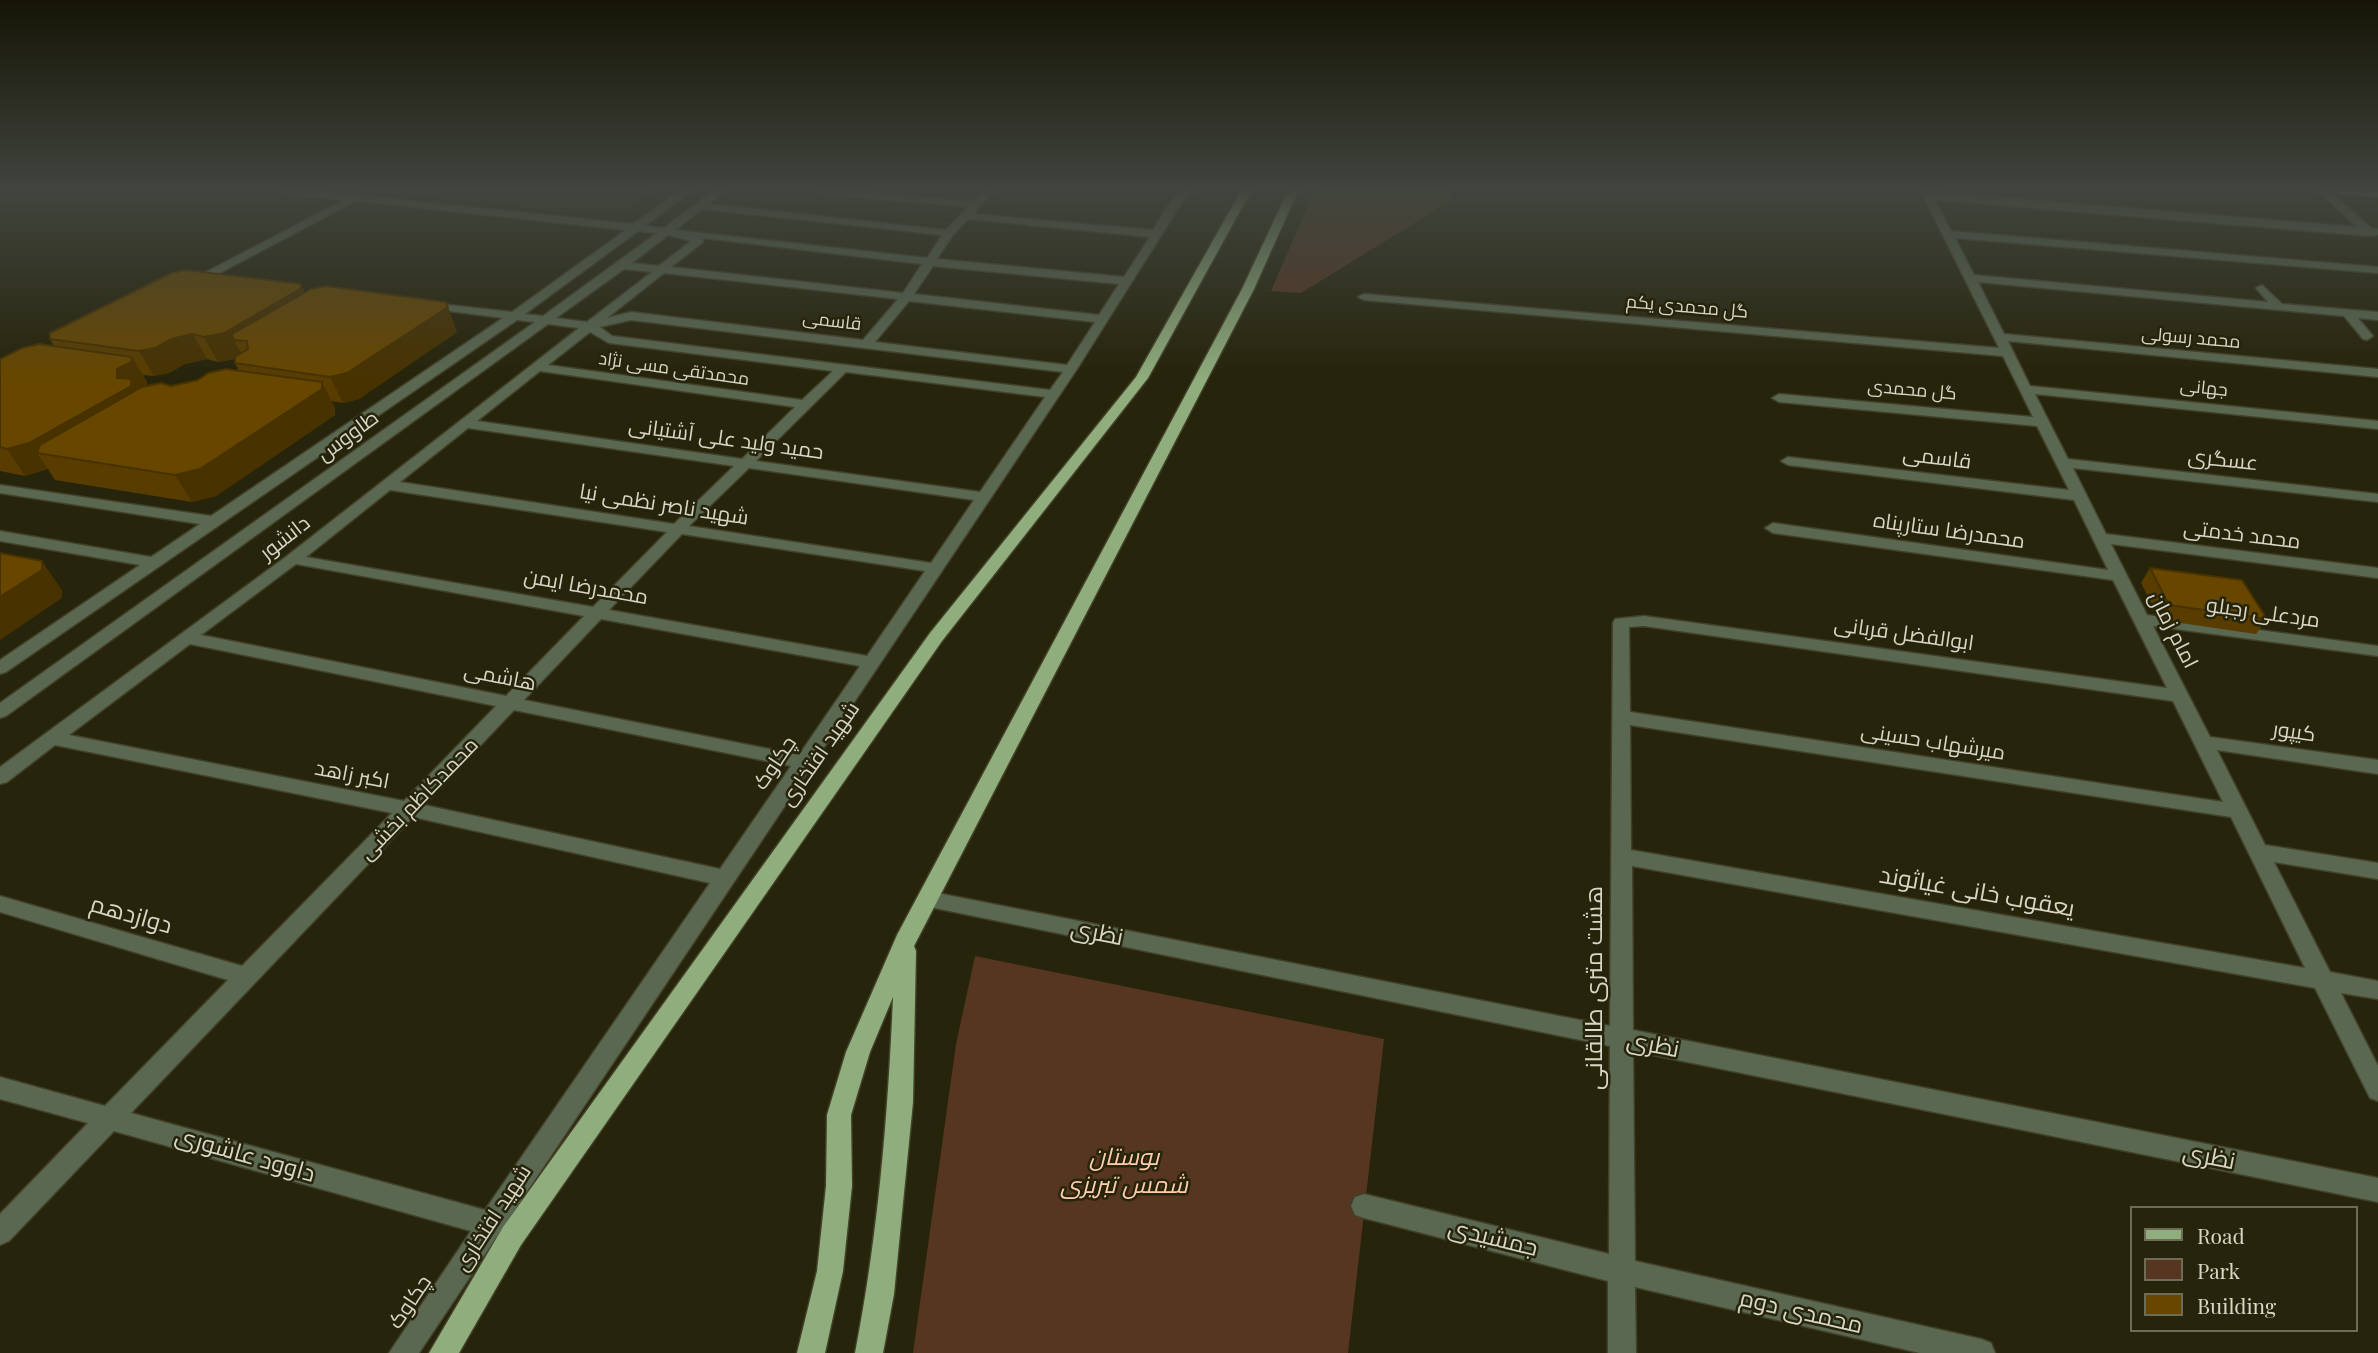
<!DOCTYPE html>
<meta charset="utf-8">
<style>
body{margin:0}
#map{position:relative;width:2378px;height:1353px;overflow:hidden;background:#26240a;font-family:"Playfair Display",serif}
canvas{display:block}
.legend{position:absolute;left:2130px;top:1206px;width:228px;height:126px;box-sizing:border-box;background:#26240a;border:2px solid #6d6c56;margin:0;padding:9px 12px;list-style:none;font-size:21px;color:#d7d7c7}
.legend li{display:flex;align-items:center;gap:14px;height:35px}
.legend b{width:35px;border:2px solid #6d6c56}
</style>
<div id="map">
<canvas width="2378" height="1353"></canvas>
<ul class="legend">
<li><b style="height:9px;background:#90ad7d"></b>Road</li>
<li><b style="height:19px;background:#563621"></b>Park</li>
<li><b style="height:19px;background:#674700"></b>Building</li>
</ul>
</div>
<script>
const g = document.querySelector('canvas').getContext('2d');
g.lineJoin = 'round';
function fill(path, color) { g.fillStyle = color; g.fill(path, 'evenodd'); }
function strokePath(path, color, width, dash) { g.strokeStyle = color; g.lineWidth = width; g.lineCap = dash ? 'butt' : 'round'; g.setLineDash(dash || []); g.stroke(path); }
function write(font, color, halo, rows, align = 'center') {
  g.font = font + ' "Playfair Display",Cairo,serif'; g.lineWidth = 5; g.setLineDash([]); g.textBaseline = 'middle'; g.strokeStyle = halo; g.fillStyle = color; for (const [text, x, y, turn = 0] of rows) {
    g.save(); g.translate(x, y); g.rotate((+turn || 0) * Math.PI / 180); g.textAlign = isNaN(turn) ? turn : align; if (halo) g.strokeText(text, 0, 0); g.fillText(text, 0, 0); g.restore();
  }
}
const built = new Path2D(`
 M357,191H656L625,212L595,215Z`);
const green = new Path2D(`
 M1314,191H1452V200L1301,293L1271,291Z
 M975,956L1384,1039L1348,1353H913L956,1044Z`);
const minor = new Path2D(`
 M282,191H314L633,224L680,191H691L645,226L664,228L713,191H724L709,204L946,230L968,207L822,194L817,191H853L973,202L984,191H994L973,214L1153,230C1164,214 1172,190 1194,191L1184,199L1077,369L419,1353H389L471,1231L114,1131L9,1241L0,1245V1214L88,1123L0,1099V1077L105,1106L228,980L0,912V896L242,966L392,813L55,745L7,782L0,784V767L287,556L579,328L548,324L6,716L0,718V703L535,322L517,320L6,672L0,674V660L140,565L0,541V531L151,557L200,524L0,493V485L211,516L503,318L426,308L420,304L422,302L512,312L626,230L356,201L195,286H187V282L344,200L287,194ZM702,209L942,235L927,258L675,230ZM968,219L1150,237L1124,277L937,259L953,235ZM638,231L657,233L543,316L525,314ZM668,235L691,241L659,266L632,263ZM703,238L922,264L903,293L671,267L703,242ZM933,266L1119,284L1099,315L914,294ZM624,269L652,272L587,322L556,318ZM664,273L898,299L863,340L631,312L607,318ZM909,301L1095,322L1067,365L875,342ZM631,320L1063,372L1050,390L612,336L600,327ZM590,332L609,343L833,371L802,400L548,365ZM540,371L795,407L742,459L477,421ZM846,372L1045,397L980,492L756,461ZM468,428L734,466L674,524L400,482ZM749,468L974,500L931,563L689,526ZM390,490L667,532L593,607L306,557ZM682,534L925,571L867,656L609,610ZM296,564L584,616L506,696L201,635ZM601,619L860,666L799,755L524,700ZM190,644L496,706L404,801L69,735ZM514,710L791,766L720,869L424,805ZM413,817L710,883L485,1210L131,1113Z
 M1921,191L2357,227L2318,191H2329L2371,228L2378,229V235L2370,236L1935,200L1951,231L2378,267V273L1955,238L1974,275L2268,302L2256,288L2262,285L2282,304L2378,312V320L2358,318L2373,336L2367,340L2363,339L2344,316L1978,282L2004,334L2378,369V377L2008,341L2030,386L2378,421V429L2035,394L2068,459L2378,494V502L2073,468L2106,534L2378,568V578L2111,544L2147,615L2378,646V656L2153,626L2210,737L2378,760V774L2217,750L2265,845L2378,863V879L2274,862L2330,972L2378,981V999L2341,993L2378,1066V1101L2370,1098L2315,988L1632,866L1633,1030L2378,1178V1202L1633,1051L1635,1261L1981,1339L1991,1343L1995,1353H1920L1635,1287L1636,1353H1608V1281L1364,1218L1355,1215L1351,1206L1355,1197L1364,1194L1609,1254L1610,1046L920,905L917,899L920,893L927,891L1610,1026L1613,623L1615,619L1644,616L2167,688L2113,580L1773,533L1765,528L1773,523L2108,570L2074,500L1788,465L1781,461L1788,457L2069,490L2037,426L1779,402L1772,398L1779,394L2033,417L2003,356L1364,300L1358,297L1364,294L1999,348ZM1644,626L2173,701L2223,802L1630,712L1629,627ZM1630,725L2231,817L2305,968L1631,850Z`);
const major = new Path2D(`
 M1241,191H1251L1148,378L942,641L521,1245L459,1353H429L503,1227L930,633L1136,377Z
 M1288,191H1298L1254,289L914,946L916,951L913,1102L894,1294L883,1353H855C878,1236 888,1116 893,997L870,1052L851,1115L852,1186L843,1271L825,1353H797L817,1271L826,1186L827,1115L846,1052L897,935L1242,289Z
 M2332,191H2378V197L2337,194Z`);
const wall = new Path2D(`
 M305,293L457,332L359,399L343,403L331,401L335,408V415L216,496L192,502L55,480L48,469L25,476L0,471V359L54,346L50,339ZM207,359L218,362L235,359V363L239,371L171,386H146L147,382L143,375L154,376L169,373L185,364Z
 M2150,568L2267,619L2256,634L2160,620L2141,583Z`);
const shadedWall = new Path2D(`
 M301,284L312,308L247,341L234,340L242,355L237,358L218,362L204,337Z
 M448,307L457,332L359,399L343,403L330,377Z
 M193,334L207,359L185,364L169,373L154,376L139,351L171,339Z
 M132,357L147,382L146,387L37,453L48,469L25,476L7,449L117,378V369Z
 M322,382L335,408V415L216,496L192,502L175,475Z
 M42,561L62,590V598L0,640V597Z`);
const building = new Path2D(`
 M186,270L301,284L300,289L224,333L204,337L193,334L171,339L155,348L139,351L50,339V333L172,273Z
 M326,286L445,302L448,307L347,373L330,377L235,363V357L248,349L247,341L234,340L232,334L311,289Z
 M39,344L132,357L131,362L117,369V378L131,379V386L29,443L7,449L0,447V359L22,348Z
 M226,369L322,382V389L200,469L175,475L37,453L40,445L142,387L161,383L171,386L198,380L208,373Z
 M0,553L42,561V570L0,597Z
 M2150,568L2242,580L2267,619L2169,605Z`);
const farStreetnames = [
 ["گل محمدی یکم",1687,307,5],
 ["قاسمی",832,321,7],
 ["محمد رسولی",2191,338,5],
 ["محمدتقی مسی نژاد",674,369,8],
 ["جهانی",2204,388,6],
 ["گل محمدی",1912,390,5]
];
const streetNames = [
 ["طاووس",348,436,-36],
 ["حمید ولید علی آشتیانی",726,439,8],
 ["قاسمی",1937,458,7],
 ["عسگری",2223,460,6],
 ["شهید ناصر نظمی نیا",664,505,9],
 ["محمدرضا ستارپناه",1949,531,8],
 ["محمد خدمتی",2242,535,7],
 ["دانشور",285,538,-38],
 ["محمدرضا ایمن",586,587,10],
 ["مردعلی رجبلو",2263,613,8],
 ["امام زمان",2173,630,63],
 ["ابوالفضل قربانی",1904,634,8],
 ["هاشمی",500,677,11],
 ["کیپور",2294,732,8],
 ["میرشهاب حسینی",1933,742,9],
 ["شهید افتخاری",820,754,-55],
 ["چکاوک",775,763,-56],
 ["اکبر زاهد",352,775,11],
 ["محمدکاظم بخشی",419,799,-46],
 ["شهید افتخاری",493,1218,-57],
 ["چکاوک",410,1302,-56]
];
const nearStreetnames = [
 ["یعقوب خانی غیاثوند",1977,892,10],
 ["دوازدهم",131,915,16],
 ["نظری",1097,933,11],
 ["هشت متری طالقانی",1595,988,-90],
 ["نظری",1653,1045,11],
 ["داوود عاشوری",245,1155,16],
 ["نظری",2209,1157,11],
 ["جمشیدی",1493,1238,14],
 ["محمدی دوم",1801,1312,13]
];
const nearParknames = [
 ["بوستان",1124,1158],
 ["شمس تبریزی",1124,1186]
];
fill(built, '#2b2a07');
fill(green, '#563621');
strokePath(minor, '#424128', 3);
strokePath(major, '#424128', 3);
fill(minor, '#5a6851');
fill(major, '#90ad7d');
fill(wall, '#593d00');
fill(shadedWall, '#483200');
fill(building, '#674700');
strokePath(building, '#483200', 2);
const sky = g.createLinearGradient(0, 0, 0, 380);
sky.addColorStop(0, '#151406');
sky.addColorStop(0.5, '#41453e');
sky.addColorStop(1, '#41453e00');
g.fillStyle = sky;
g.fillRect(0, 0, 2378, 380);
write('18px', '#d7d7c7', '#26240a', farStreetnames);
write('21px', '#d7d7c7', '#26240a', streetNames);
write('24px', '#d7d7c7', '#26240a', nearStreetnames);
write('italic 24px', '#ffccad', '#26240a', nearParknames);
</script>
